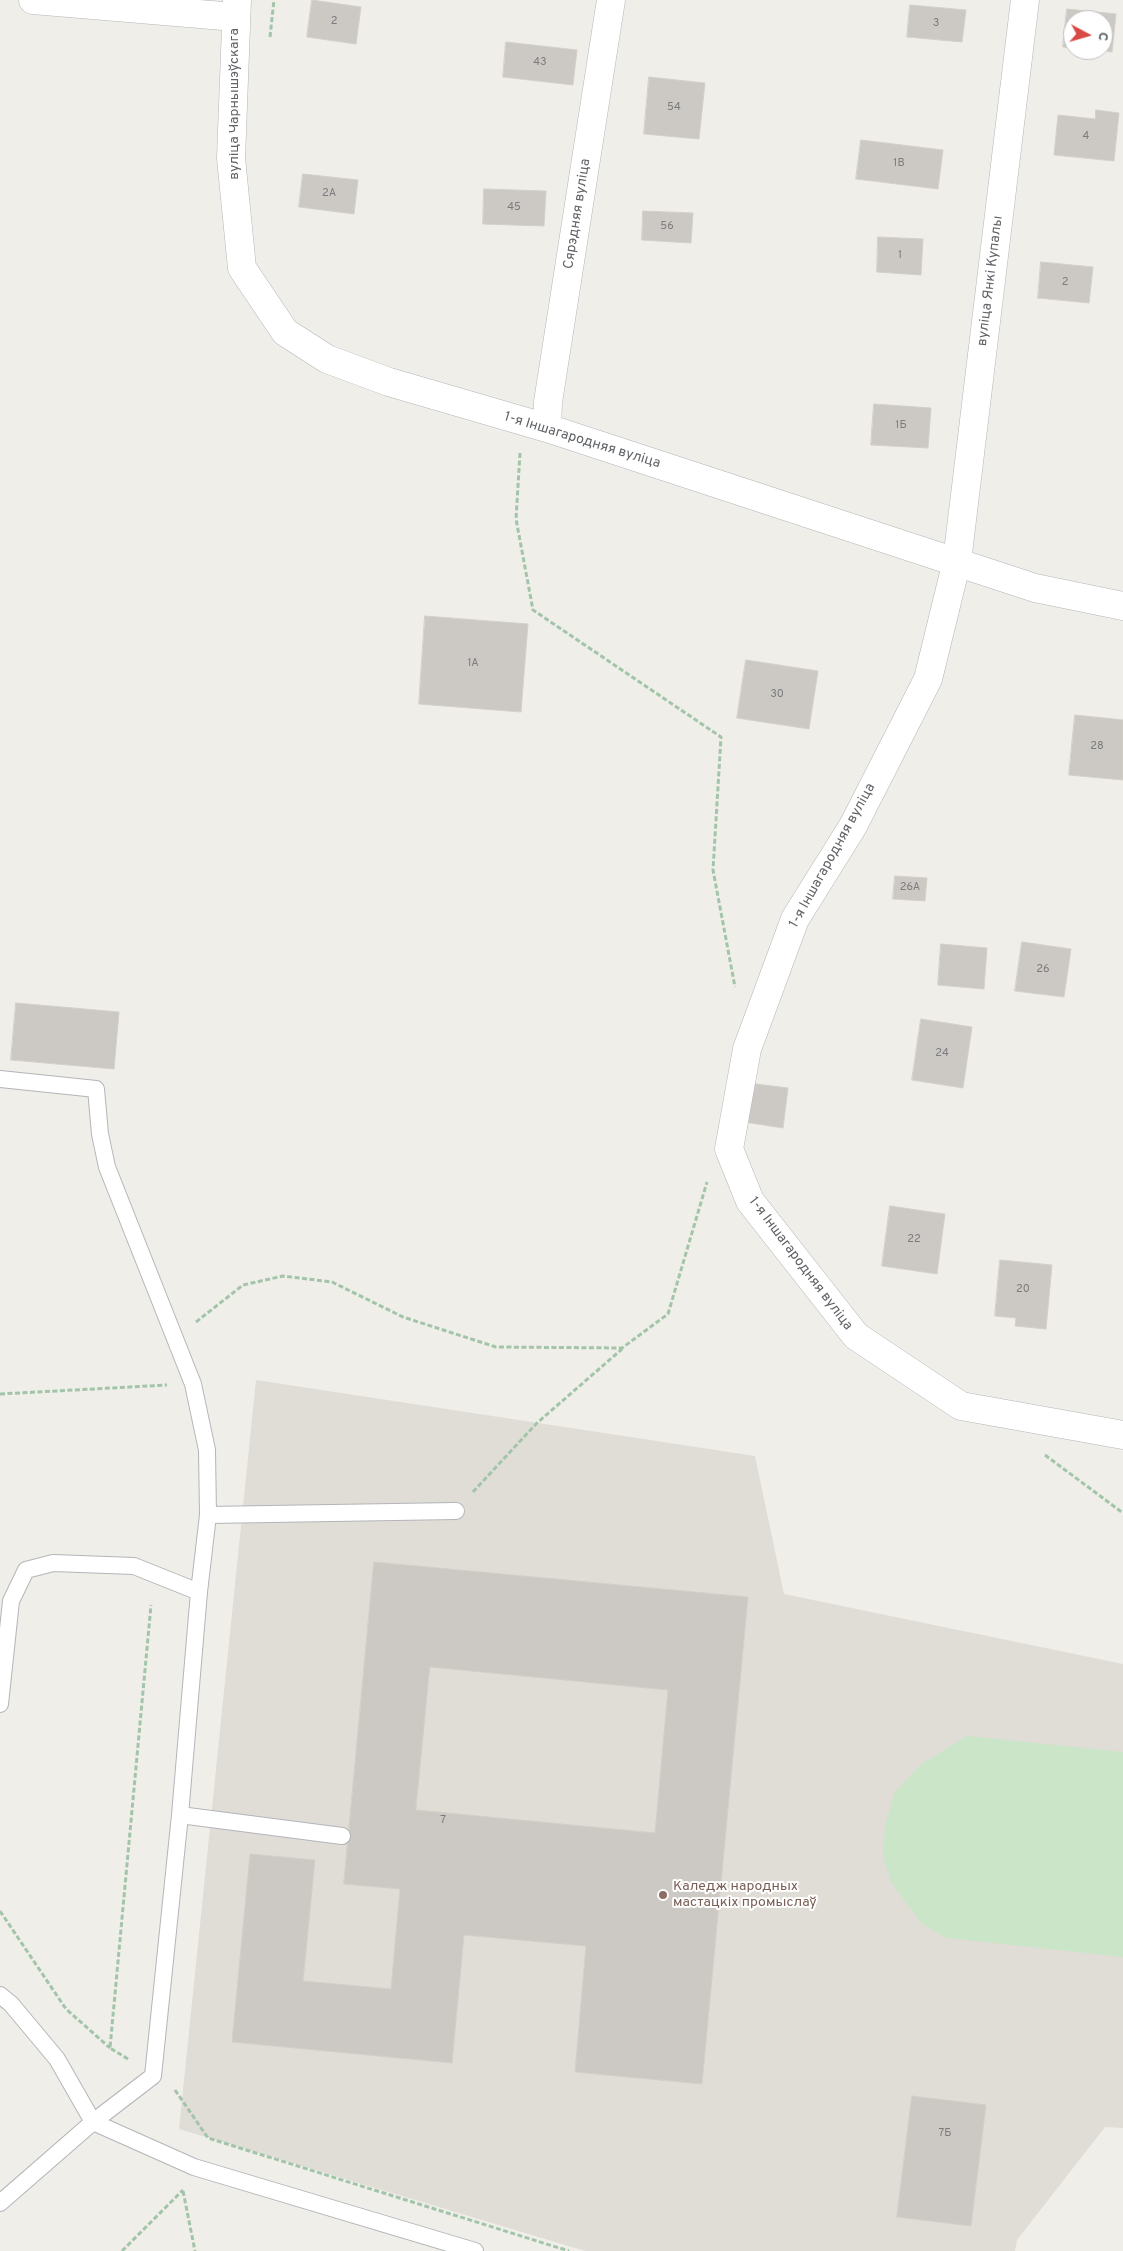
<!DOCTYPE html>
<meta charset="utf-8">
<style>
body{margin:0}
#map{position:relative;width:1123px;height:2251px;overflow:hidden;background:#f0eee9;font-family:Overpass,sans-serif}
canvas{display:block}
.north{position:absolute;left:1063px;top:10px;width:50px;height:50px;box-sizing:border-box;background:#fff;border:1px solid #bfc1c2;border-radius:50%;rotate:96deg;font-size:14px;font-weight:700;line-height:20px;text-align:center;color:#606367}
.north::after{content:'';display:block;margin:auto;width:18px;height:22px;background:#d84a46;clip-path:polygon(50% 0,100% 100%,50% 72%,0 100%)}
</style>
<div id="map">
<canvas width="1123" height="2251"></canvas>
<div class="north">С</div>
</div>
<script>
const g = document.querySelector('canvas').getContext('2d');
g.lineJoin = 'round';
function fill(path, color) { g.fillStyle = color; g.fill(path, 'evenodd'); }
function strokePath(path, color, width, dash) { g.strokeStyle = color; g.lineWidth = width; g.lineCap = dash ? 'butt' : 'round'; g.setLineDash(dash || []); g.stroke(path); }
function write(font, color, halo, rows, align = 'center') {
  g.font = font + ' Overpass,sans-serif'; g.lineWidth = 4; g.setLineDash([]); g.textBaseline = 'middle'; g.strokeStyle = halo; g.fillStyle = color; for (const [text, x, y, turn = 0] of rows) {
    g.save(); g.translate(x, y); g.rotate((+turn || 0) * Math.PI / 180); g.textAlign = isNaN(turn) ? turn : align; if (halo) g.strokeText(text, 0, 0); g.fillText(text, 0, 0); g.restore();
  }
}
const education = new Path2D(`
 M256,1380L755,1456L784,1594L1123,1664V2128L1105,2127L1017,2240L1015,2251H585L179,2129Z`);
const green = new Path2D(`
 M967,1736L1123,1752V1957L946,1938L921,1923L891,1882L883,1857L885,1825L895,1792L920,1765Z`);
const building = new Path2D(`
 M312,0L361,7L356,44L307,37Z
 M910,5L966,10L962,42L907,37Z
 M1067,9L1116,14L1112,52L1095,50H1103V20H1073V48L1063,47Z
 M506,42L577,50L573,85L503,77Z
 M649,77L705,83L699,139L644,134Z
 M1096,110L1119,113L1114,161L1054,155L1058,115L1095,119Z
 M861,140L943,150L938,189L856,179Z
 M303,174L358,180L354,214L299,207Z
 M484,189L546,191L544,226L483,224Z
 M643,211L693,213L691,243L642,240Z
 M878,237L923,239L921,275L877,272Z
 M1041,262L1093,267L1089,303L1038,298Z
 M874,404L931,408L928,448L871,445Z
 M425,616L528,624L521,712L419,704Z
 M746,660L818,671L809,729L737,718Z
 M1075,715L1123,720V780L1069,775Z
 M895,876L927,878L925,901L893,899Z
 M1022,942L1071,949L1064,997L1015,991Z
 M941,944L987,948L984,989L938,985Z
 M16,1003L119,1012L114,1069L11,1060Z
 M921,1019L972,1027L963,1088L912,1080Z
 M748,1083L788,1088L783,1128L744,1122Z
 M890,1206L945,1214L937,1274L882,1266Z
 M1000,1260L1052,1265L1046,1329L1015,1326L1016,1318L995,1316Z
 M374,1562L748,1597L702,2084L575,2072L586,1946L464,1935L452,2063L232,2042L250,1854L315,1860L303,1981L391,1989L400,1889L344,1884ZM430,1667L668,1690L655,1833L416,1810Z
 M912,2096L986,2105L971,2226L897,2217Z`);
const path = new Path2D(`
 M270,37L274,0
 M520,453L516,519L533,610L721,737L713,870L735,987
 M196,1322L243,1285L283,1276L332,1282L403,1317L496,1347L622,1348L668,1314L707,1182
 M0,1394L167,1385
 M1045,1455L1123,1513
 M473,1492L537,1423L622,1349
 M0,1911L66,2009L110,2048
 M128,2059L110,2048L151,1605
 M175,2090L208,2138L569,2251
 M183,2191L195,2251
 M122,2251L183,2190`);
const service = new Path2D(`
 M0,1079L96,1089L100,1134L107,1167L193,1384L207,1450L208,1515L199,1592L180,1815L153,2076L93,2122L0,2203
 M208,1515L456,1511
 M0,1704L11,1601L26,1570L53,1563L134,1566L199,1592
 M180,1815L342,1836
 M0,1995L11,2004L57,2059L93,2122L194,2167L475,2251`);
const minor = new Path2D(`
 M33,0L235,17
 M237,0L231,158L242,268L285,332L327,359L389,382L547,428L1035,588L1123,606
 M1025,0L957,561L928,679L853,826L795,919L747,1049L729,1149L750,1201L856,1336L961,1406L1123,1435
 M547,428L548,402L611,0`);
const markers = [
 [663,1895,5,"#8d6e63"]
];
const numberNames = [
 ["2",334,22],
 ["3",936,24],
 ["43",540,63],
 ["54",674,108],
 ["4",1086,137],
 ["1В",899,164],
 ["2А",329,194],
 ["45",514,208],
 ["56",667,227],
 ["1",900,256],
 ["2",1065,283],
 ["1Б",901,426],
 ["1А",473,664],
 ["30",777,695],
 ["28",1097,747],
 ["26А",910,888],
 ["26",1043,970],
 ["24",942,1054],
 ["22",914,1240],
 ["20",1023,1290],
 ["7",443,1821],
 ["7Б",945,2134]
];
const streetNames = [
 ["вуліца Чарнышэўскага",235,104,-90],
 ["Сярэдняя вуліца",578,214,-81],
 ["вуліца Янкі Купалы",991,281,-83],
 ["1-я Іншагародняя вуліца",582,441,17],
 ["1-я Іншагародняя вуліца",833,856,-61],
 ["1-я Іншагародняя вуліца",800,1264,53]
];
const educationNames = [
 ["Каледж народных",673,1887],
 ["мастацкіх промыслаў",673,1903]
];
fill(education, '#e0ddd7');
fill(green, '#cae5c8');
fill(building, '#ccc9c5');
strokePath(building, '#d4d0c7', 1);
strokePath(service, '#b3b5b9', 18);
strokePath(minor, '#b3b5b9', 29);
strokePath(path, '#a2c5aa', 3, [5, 2.5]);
strokePath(service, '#fff', 16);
strokePath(minor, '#fff', 28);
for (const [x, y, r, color] of markers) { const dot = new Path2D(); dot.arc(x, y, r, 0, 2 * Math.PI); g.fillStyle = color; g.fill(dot); strokePath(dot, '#fff', 2); }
write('11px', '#7b7c7e', null, numberNames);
write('14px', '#606367', '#fff', streetNames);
write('14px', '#785e54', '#fff', educationNames, 'left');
</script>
